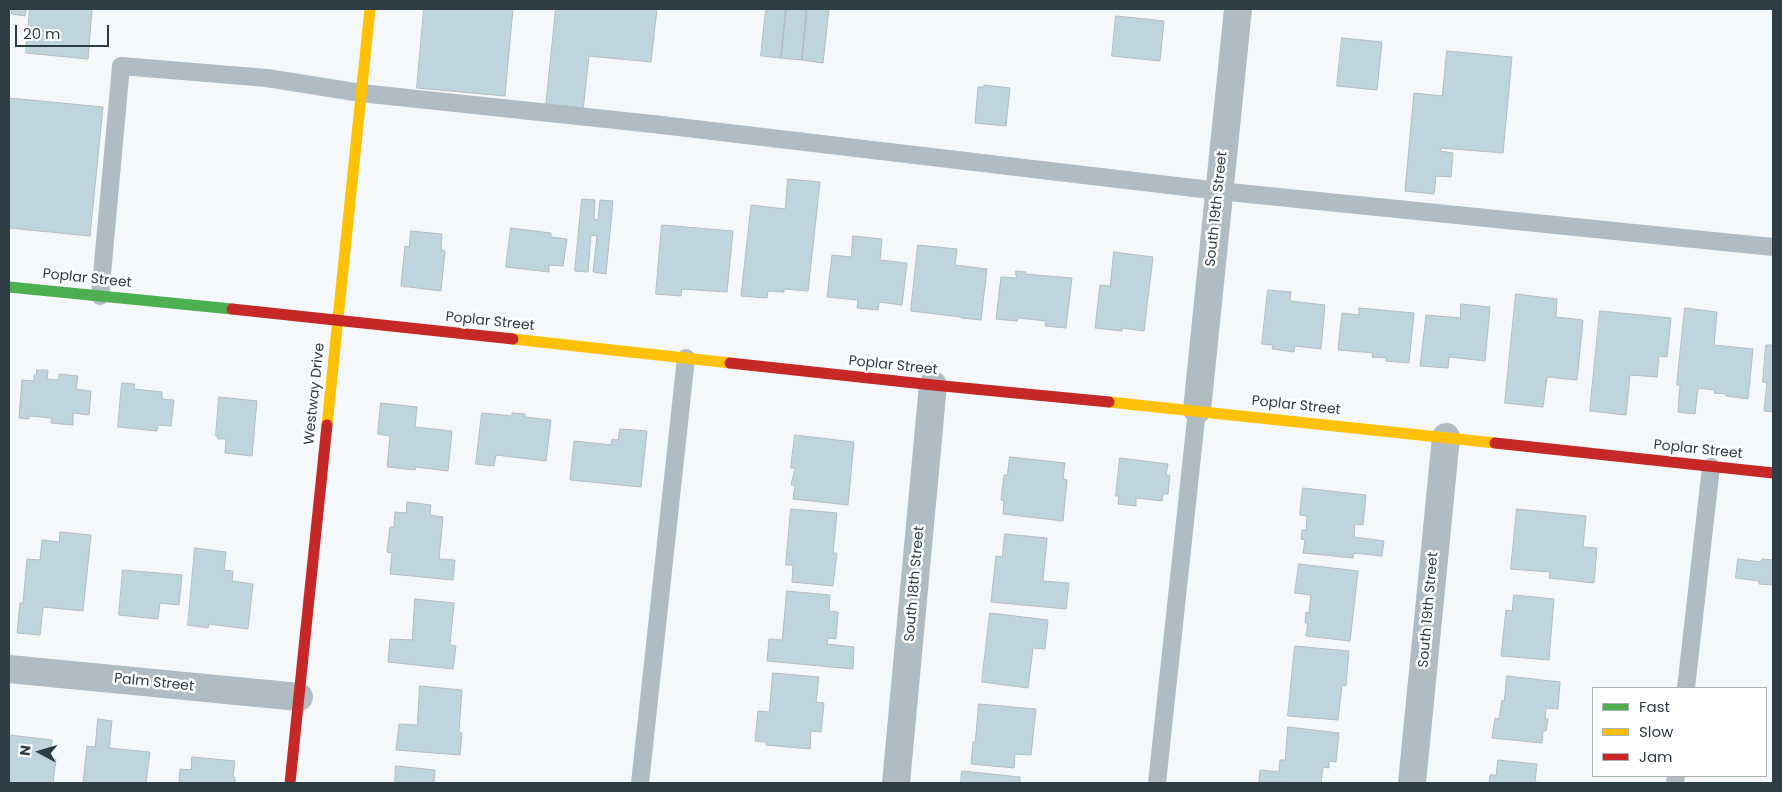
<!DOCTYPE html>
<style>
body{margin:0}
#map{position:relative;width:1782px;height:792px;overflow:hidden;background:#f4f8fa;font-family:Poppins,sans-serif}
canvas{display:block}
.frame{position:absolute;inset:0;border:10px solid #2d3c45;pointer-events:none}
.legend{position:absolute;left:1592px;top:687px;width:175px;height:90px;box-sizing:border-box;background:#fff;border:1px solid #abb1b5;margin:0;padding:6px 9px;list-style:none;font-size:15px;color:#2d3c45}
.legend li{display:flex;align-items:center;gap:10px;height:25px}
.legend b{width:25px;border:1px solid #abb1b5}
.north{position:absolute;left:15px;top:727px;width:50px;height:50px;-webkit-text-stroke:4px #fff;paint-order:stroke;rotate:276deg;font-size:14px;font-weight:700;line-height:20px;text-align:center;color:#2d3c45}
.north::after{content:'';display:block;margin:auto;width:18px;height:22px;background:#2d3c45;clip-path:polygon(50% 0,100% 100%,50% 72%,0 100%)}
.scale{position:absolute;left:15px;top:25px;width:94px;height:22px;box-sizing:border-box;border:2px solid #2d3c45;border-top:0;padding-left:6px;font-size:15px;line-height:18px;white-space:nowrap;color:#2d3c45;-webkit-text-stroke:4px #fff;paint-order:stroke}
</style>
<div id="map">
<canvas width="1782" height="792"></canvas>
<div class="frame"></div>
<ul class="legend">
<li><b style="height:6px;background:#4caf50"></b>Fast</li>
<li><b style="height:6px;background:#ffc107"></b>Slow</li>
<li><b style="height:6px;background:#c62828"></b>Jam</li>
</ul>
<div class="north">N</div>
<div class="scale">20 m</div>
</div>
<script>
const g = document.querySelector('canvas').getContext('2d');
g.lineJoin = 'round';
function fill(path, color) { g.fillStyle = color; g.fill(path, 'evenodd'); }
function strokePath(path, color, width, dash) { g.strokeStyle = color; g.lineWidth = width; g.lineCap = dash ? 'butt' : 'round'; g.setLineDash(dash || []); g.stroke(path); }
function write(font, color, halo, rows, align = 'center') {
  g.font = font + ' Poppins,sans-serif'; g.lineWidth = 5; g.setLineDash([]); g.textBaseline = 'middle'; g.strokeStyle = halo; g.fillStyle = color; for (const [text, x, y, turn = 0] of rows) {
    g.save(); g.translate(x, y); g.rotate((+turn || 0) * Math.PI / 180); g.textAlign = isNaN(turn) ? turn : align; if (halo) g.strokeText(text, 0, 0); g.fillText(text, 0, 0); g.restore();
  }
}
const building = new Path2D(`
 M12,9H26L25,16L12,14Z
 M30,9H92L88,59L26,53Z
 M424,9H520H513L505,96L417,88Z
 M556,9H657L651,62L589,56L583,111L546,107Z
 M766,9H786L781,58L761,56Z
 M786,9H807L802,60L781,58Z
 M807,9H829L823,63L802,60Z
 M1116,16L1164,21L1160,61L1112,56Z
 M1342,38L1382,42L1377,90L1337,86Z
 M1447,51L1512,57L1503,153L1441,148L1440,151L1453,153L1451,177L1436,176L1434,194L1405,191L1414,93L1442,96Z
 M984,85L1010,88L1006,126L975,123L978,87H984Z
 M9,98L103,107L90,236L9,228Z
 M788,179L820,182L808,291L784,289V292L768,291L767,298L741,296L751,205L785,209Z
 M582,199L595,200L594,219L598,220L600,200L613,201L606,274L593,272L597,236L591,235L588,272L575,271Z
 M662,225L733,231L727,292L682,289L681,296L656,294Z
 M511,228L551,233V237L567,239L563,266L549,265V272L506,267Z
 M411,231L442,234L441,250L445,251L441,291L401,286L405,246L409,247Z
 M853,236L882,239L880,260L907,263L902,305L879,302L878,310L857,308L858,300L827,297L832,255L851,257Z
 M918,245L957,249L955,265L987,269L981,320L961,318V317L911,311Z
 M1114,252L1153,257L1144,331L1122,328V331L1095,328L1100,285L1110,286Z
 M1016,271L1026,272L1025,274L1072,278L1066,328L1045,326L1046,321L1018,318L1017,321L996,319L1001,277L1016,278Z
 M1268,290L1291,292L1290,301L1325,305L1321,349L1295,346L1294,352L1272,349L1273,345L1262,344Z
 M1516,294L1557,299L1556,317L1583,320L1577,380L1547,377L1543,407L1505,403Z
 M1461,304L1490,307L1485,361L1449,357L1448,368L1420,366L1426,315L1460,318Z
 M1359,308L1414,313L1409,363L1386,361V358L1372,357L1373,353L1338,350L1342,313L1359,315Z
 M1685,308L1717,312L1714,345L1753,349L1748,399L1726,396V394L1714,393L1715,390L1698,388L1695,414L1678,412L1680,386L1677,385Z
 M1600,311L1671,318L1667,357L1659,356L1657,377L1630,375L1626,415L1590,411Z
 M1766,345H1773V412L1764,411L1767,383L1763,382Z
 M37,370H48L47,379L59,380V374L78,376L76,389L91,391L89,415L73,413V425L51,423L52,418L29,416V419L19,418L22,380L34,381V375H36Z
 M122,383L135,384L134,389L162,392V399L174,400L171,426L158,425L157,431L118,427Z
 M219,397L257,401L252,456L225,453L226,439H218V436H216Z
 M381,403L417,407L415,427L452,431L448,471L416,467L415,470L387,467L390,436L378,434Z
 M482,413L512,416V413L525,414V417L551,420L546,461L496,455L494,466L476,464Z
 M620,429L647,431L641,487L570,480L574,441L611,445L612,439L618,440Z
 M795,435L854,442L848,505L793,499L795,485H791L795,468H791Z
 M1010,457L1065,463L1063,479L1067,480L1063,521L1003,514L1004,501L1001,500L1004,475H1007Z
 M1120,458L1168,464L1166,475H1170L1168,494H1163L1162,501L1136,498V506L1118,504L1119,496H1116Z
 M1303,488L1366,495L1363,525L1355,524L1354,537L1384,541L1382,556L1354,553L1353,558L1303,553L1305,540L1301,539L1302,530H1306L1307,516L1300,515Z
 M407,502L431,505L430,515L443,517L439,559L455,560L453,580L390,574L392,553L387,552L390,527H394L395,512L406,513Z
 M791,509L837,513L833,553H837L833,586L792,582L793,565H786Z
 M1517,509L1586,516L1583,547L1597,548L1594,583L1549,578L1550,572L1511,569Z
 M60,532L91,535L83,611L43,607L40,635L17,633L20,603H23L27,559L40,560L42,540L59,542Z
 M1005,534L1047,538L1043,581L1069,583L1066,609L991,602L996,556L1002,557Z
 M195,548L226,552L224,570L233,571L232,581L253,584L248,629L209,624L208,628L188,625Z
 M1738,559L1761,562L1762,559L1773,560V585L1759,584V581L1736,578Z
 M1299,564L1358,571L1350,641L1306,636L1308,623H1305L1306,612L1309,613L1311,595L1295,593Z
 M123,570L182,575L179,605L160,603L158,619L119,615Z
 M787,591L830,595L829,611L838,612L836,639L828,638L827,644L854,647L853,669L767,661L769,639L782,640Z
 M1514,595L1554,599L1549,660L1501,656L1506,610L1512,611Z
 M415,599L454,603L450,645L456,646L453,669L388,662L390,639L412,640Z
 M990,613L1048,620L1045,649L1033,648L1028,688L982,682Z
 M1295,646L1349,651L1346,686L1342,685L1338,720L1288,716Z
 M773,673L819,677L816,702L824,703L821,732L811,731L810,749L766,745V742L755,741L758,711L769,712Z
 M1507,676L1560,682L1558,709L1546,708L1545,719H1548L1546,731H1543L1542,743L1492,738L1495,718L1499,719L1502,700L1504,701Z
 M420,686L462,690L459,732L462,733L460,755L396,750L399,724L417,725Z
 M979,704L1036,709L1031,755L1015,754L1014,768L971,764L973,742H975Z
 M98,719L112,721L109,748L150,752L146,783H83L87,746L95,747Z
 M1288,727L1339,733L1336,762L1329,761V768L1323,767L1321,783L1259,782L1260,770L1279,772L1280,760H1285Z
 M9,735L52,740L50,759H56L53,783H9Z
 M192,757L235,761L233,777H235V783H179L180,769L191,770Z
 M1498,760L1537,764L1535,782L1547,783H1489L1490,775H1496Z
 M396,766L435,770L434,783H395Z
 M962,771L1020,777V783H961Z`);
const lane = new Path2D(`
 M100,296L121,66L267,78L361,93L653,124L1219,191L1773,247
 M1686,688L1711,467
 M640,783L686,358
 M1157,783L1197,410
 M1675,783L1676,776`);
const street = new Path2D(`
 M1197,410L1238,9
 M9,669L299,697
 M896,783L933,385
 M1412,783L1446,437`);
const fast = new Path2D(`
 M9,287L232,309`);
const slow = new Path2D(`
 M513,339L730,363
 M1109,402L1495,443
 M327,425L370,9`);
const jam = new Path2D(`
 M232,309L513,339
 M730,363L933,385L1109,402
 M1495,443L1773,473
 M290,783L327,425`);
const streetNames = [
 ["South 19th Street",1217,209,-84],
 ["Poplar Street",87,279,6],
 ["Poplar Street",490,322,6],
 ["Poplar Street",893,366,6],
 ["Westway Drive",315,394,-84],
 ["Poplar Street",1296,406,6],
 ["Poplar Street",1698,450,6],
 ["South 18th Street",915,584,-85],
 ["South 19th Street",1429,610,-85],
 ["Palm Street",154,683,6]
];
fill(building, '#bed4df');
strokePath(building, '#b4bcc1', 1);
strokePath(lane, '#afbcc4', 18);
strokePath(street, '#afbcc4', 28);
strokePath(fast, '#4caf50', 11);
strokePath(slow, '#ffc107', 11);
strokePath(jam, '#c62828', 11);
write('14px', '#2d3c45', '#fff', streetNames);
</script>
